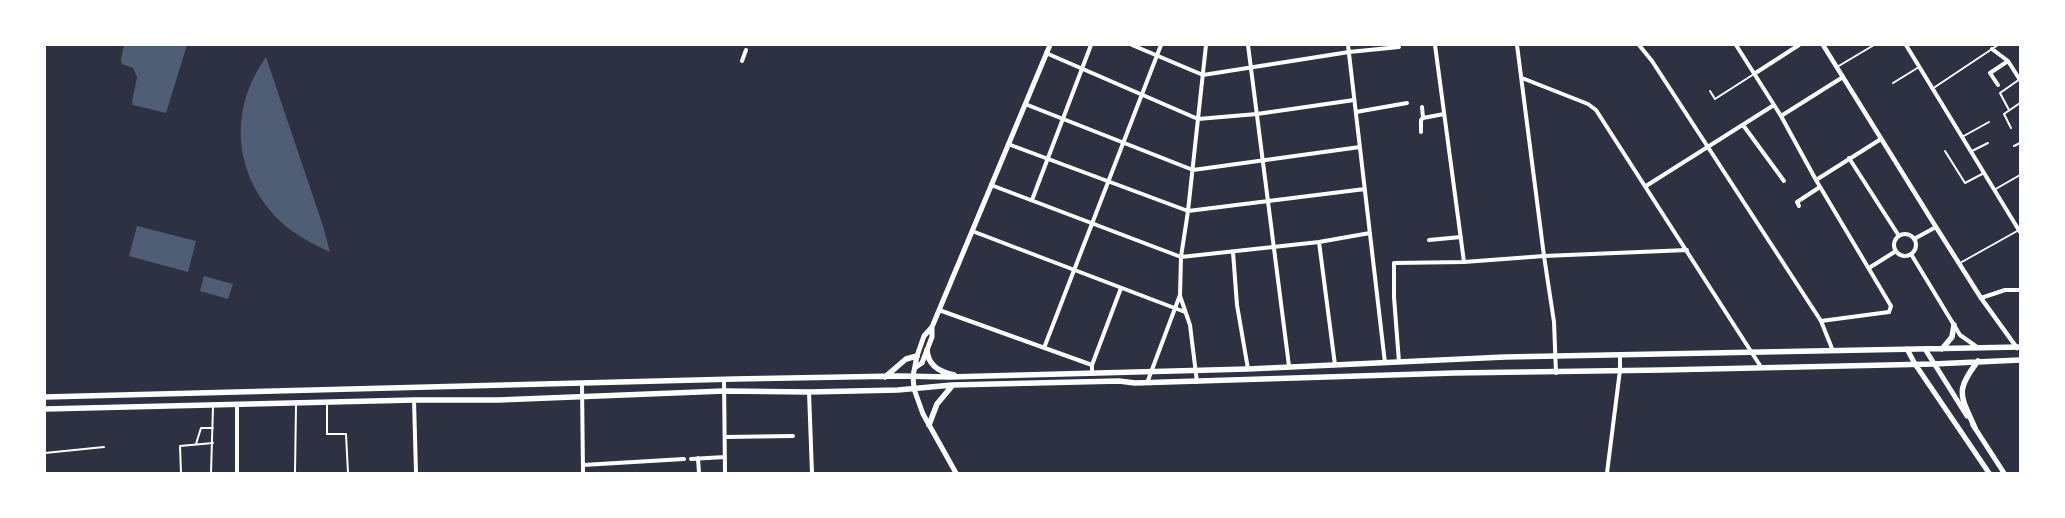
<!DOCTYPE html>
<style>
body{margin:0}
#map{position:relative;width:2065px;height:518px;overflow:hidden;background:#2d3142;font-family:Rubik,sans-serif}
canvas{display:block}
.frame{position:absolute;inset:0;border:46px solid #fff;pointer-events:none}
</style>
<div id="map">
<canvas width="2065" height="518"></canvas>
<div class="frame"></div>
</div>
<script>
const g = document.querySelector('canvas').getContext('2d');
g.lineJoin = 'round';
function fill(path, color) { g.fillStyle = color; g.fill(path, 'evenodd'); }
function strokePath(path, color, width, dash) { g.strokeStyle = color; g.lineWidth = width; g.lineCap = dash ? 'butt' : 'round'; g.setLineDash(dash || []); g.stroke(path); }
const water = new Path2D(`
 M124,45H187L166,113L133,105L132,102L137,77L133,68L122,64L121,59Z
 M266,57L323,226L330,252C313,244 295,235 281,222C233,176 228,110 266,57Z
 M137,226L196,241L188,272L129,256Z
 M204,276L233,284L228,299L200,291Z`);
const service = new Path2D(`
 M1837,67L1874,45
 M1893,83L1919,67
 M1932,89L1998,45
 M1710,91L1715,99L1754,74
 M2009,110L2000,93L2020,79
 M2011,128L2004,114L2020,103
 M1962,137L1989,122
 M2014,146L2020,143
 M1945,151L1965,183L1984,173
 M1972,151L1988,143
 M1994,190L2020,175
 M1960,263L2019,230
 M327,404V434H346L348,473
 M196,444L201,428H213
 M45,453L104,447
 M181,473L180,446L213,443
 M211,473L213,407
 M295,473L296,405`);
const minor = new Path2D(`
 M1132,45L1203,75L1349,52L1399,47
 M1248,45L1289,366
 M1348,45L1385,363
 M1517,45L1544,256L1554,322L1556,373
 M1639,45L1652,61L1821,321L1833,351
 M1736,45L1781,116L1816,180L1891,306L1889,312L1821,321
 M1906,45L2020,232
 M1992,49L2008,61L2020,80
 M1046,53L1198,119L1257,114L1354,100
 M742,61L746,50
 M1754,74L1799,45
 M1522,78L1588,104L1596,110L1761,367
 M1998,85L1990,73L2008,61
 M1025,104L1193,170L1360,147
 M1356,112L1407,103
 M1781,116L1843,77
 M1423,118L1444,114
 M1743,125L1784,181
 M1421,132V120L1423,118L1422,107
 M1008,144L1188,211L1365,189
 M1849,158L1899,236
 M1816,180L1881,139
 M991,185L1181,257L1319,242L1370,233
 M1646,186L1774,105
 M1032,200L1091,45
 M1799,206L1797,202L1820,187
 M972,231L1185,312
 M1894 245a11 11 0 1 1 22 0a11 11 0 1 1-22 0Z
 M1914,239L1936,227
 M1429,240L1461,237
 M1319,242L1335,365
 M1233,252L1237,305L1248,369
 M1911,254L1960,335L1977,347
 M1464,262L1544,256L1687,250
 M1869,268L1896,251
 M1180,296L1190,325L1197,382
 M1981,298L2005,290H2020
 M939,310L1092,365V372
 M1044,348L1161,45
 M1399,362L1394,297V263L1464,262L1435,45
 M1092,365L1121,288
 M724,379L725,473
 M1147,383L1180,295L1181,257L1188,211L1206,45
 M582,384L583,473
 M809,392L812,473
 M414,400L416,473
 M237,404V473
 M725,437L793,436
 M698,458L699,473
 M691,459L725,457
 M583,465L684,459
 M1607,473L1620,370V356`);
const tertiary = new Path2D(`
 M1823,45L1936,227L1981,298L2017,348`);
const secondary = new Path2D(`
 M1907,349L1915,364L1989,473
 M1925,349L1967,416
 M916,367L922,363L932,337V327
 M1973,425L2004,473
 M956,473L923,414L914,389L913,376L917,356L924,336L932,327L1050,45`);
const primary = new Path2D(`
 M1942,349L1952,337L1954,325
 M927,350C928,366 940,372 954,375
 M885,377L906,359L917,356
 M45,397L735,379L898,376L949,377L1248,369L1505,357L2020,347
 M45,409L414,400H498L724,391L809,392L898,390L952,385L1119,381L1135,383L1454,373L1663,370L1933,364L2020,360
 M929,425L937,404L952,386
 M1975,428C1961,396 1954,392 1978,361`);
fill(water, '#4f5d75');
strokePath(service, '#fff', 2);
strokePath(minor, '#fff', 4);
strokePath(tertiary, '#fff', 4.5);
strokePath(secondary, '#fff', 5);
strokePath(primary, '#fff', 5.5);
</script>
